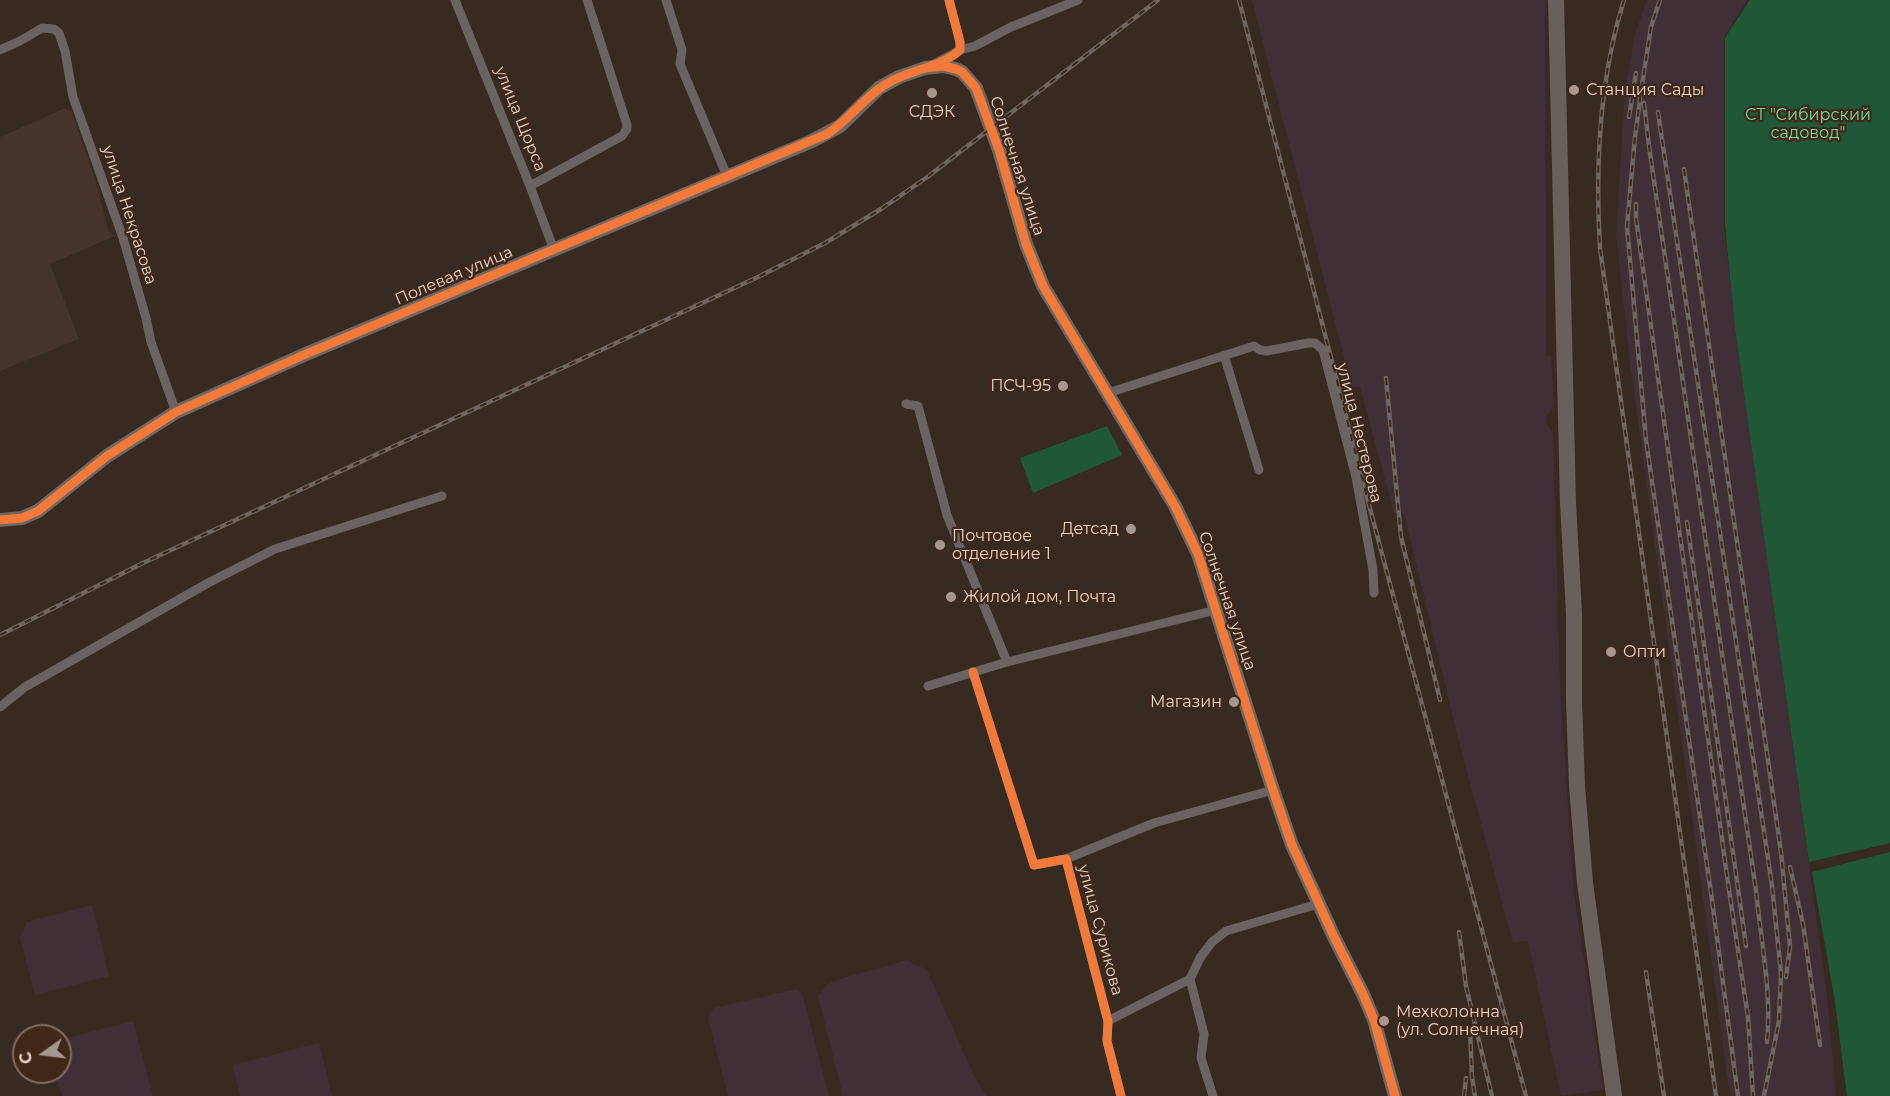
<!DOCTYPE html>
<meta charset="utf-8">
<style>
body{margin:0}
#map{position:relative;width:1890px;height:1096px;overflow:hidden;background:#372a21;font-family:Montserrat,sans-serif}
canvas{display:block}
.north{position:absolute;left:12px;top:1024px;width:60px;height:60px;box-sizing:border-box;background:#402818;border:2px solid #826d5f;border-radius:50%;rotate:256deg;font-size:16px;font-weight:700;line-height:24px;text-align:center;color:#e4d4ca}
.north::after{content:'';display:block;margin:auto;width:21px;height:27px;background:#a7988f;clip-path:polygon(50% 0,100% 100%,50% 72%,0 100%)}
</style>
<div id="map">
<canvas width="1890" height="1096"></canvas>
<div class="north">С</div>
</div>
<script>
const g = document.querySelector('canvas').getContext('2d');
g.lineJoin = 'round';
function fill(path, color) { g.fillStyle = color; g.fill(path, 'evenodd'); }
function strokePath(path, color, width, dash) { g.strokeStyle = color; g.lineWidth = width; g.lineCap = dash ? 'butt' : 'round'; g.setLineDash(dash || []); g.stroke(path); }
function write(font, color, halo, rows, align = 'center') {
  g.font = font + ' Montserrat,sans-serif'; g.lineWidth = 4.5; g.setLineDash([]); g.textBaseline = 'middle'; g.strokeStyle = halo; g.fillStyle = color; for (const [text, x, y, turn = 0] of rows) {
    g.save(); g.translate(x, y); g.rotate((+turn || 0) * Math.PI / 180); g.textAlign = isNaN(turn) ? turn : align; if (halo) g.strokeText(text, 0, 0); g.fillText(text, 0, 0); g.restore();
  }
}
const industrial = new Path2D(`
 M1252,0H1545L1546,356H1551L1554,406L1546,416L1547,425L1553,434L1560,684L1573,885L1603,1090L1561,1096L1528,941L1513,943L1458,738L1404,513H1394L1360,387L1352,388Z
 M1647,0H1747L1724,37V225L1735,328L1827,995L1836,1096H1730L1629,354L1616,234L1625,91L1635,34Z
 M92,905L109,976L35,995L20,937L27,922Z
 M907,960L927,970L975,1078L986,1096H843L818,996L830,982Z
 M795,989L802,993L829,1096H728L708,1018L714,1008Z
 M133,1021L153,1096H62L55,1072H60V1040Z
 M319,1043L332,1096H240L233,1065Z`);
const medical = new Path2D(`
 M65,108L72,112L96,183L108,230L115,236L50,264L79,339L0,371V137Z`);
const green = new Path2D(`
 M1750,0H1890V843L1809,862L1735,328L1725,225V38Z
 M1107,426L1122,455L1033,493L1020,458Z
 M1890,852V1096H1847L1835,1002L1812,872Z`);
const street = new Path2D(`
 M455,0L530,186L554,250
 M666,0L682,50L680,64L727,176
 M0,50L20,41L42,28L54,29L59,33L65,51L73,97L123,238L146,318L151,342L176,412
 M960,50L975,46L1011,27L1078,0
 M934,64L960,50V42L949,0
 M530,186L622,136L627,129V125L587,0
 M1224,355L1259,470
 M1108,393L1254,346L1260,350L1267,351L1308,343H1315L1323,350L1356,477L1373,570L1374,593
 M906,404L918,406L947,515L1007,662
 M973,672L1034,865L1066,859L1108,1021L1107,1041L1121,1096
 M928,686L1007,662L1216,610
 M0,707L25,687L208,583L275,549L442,496
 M1066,859L1154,823L1273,790
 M1190,979L1204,1034L1201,1058L1213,1096
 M1108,1021L1190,979L1200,958L1212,942L1226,931L1318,904`);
const secondary = new Path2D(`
 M0,520L22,518L38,511L107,456L176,412L306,354L812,141L840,126L879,88L899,77L925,68L943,66L956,69L962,72L976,88L999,150L1026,244L1043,286L1175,506L1198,554L1273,790L1292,845L1335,939L1363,994L1374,1020L1395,1096`);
const highway = new Path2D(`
 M1556,0L1568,502L1574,614V700L1577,786L1585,883L1614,1096`);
const rail = new Path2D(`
 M1239,0L1364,486L1526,1096
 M1624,0C1599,80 1595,165 1600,248L1716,1096
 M1660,0L1651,27L1642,85L1635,137L1627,226L1646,440L1712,900L1738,1096
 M1644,103L1649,146L1756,891C1761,941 1772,993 1767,1042
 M1658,112L1772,886L1781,973L1779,1021L1764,1096
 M1629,117L1636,73
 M1684,169L1781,852L1790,947L1786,977
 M1636,204V218L1729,890L1748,1017L1753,1096
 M1386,378L1401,537L1440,700
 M1687,522L1746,946
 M0,635L143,563L758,277L825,243L881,209L926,178L1158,0
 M1790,867L1803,924L1820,1045
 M1459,932L1466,986L1492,1096
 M1646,972L1664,1096
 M1470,1030L1472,1077L1475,1096
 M1464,1096L1466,1078`);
const cycleway = new Path2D(`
 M925,68L943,66L956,69L962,72L976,88L999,150L1026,244L1043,286L1175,506L1198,554L1273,790L1292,845L1335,939L1363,994L1374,1020L1395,1096
 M0,520L22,518L38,511L107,456L176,412L306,354L827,134C850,119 865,96 888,83C909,70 942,67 960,50V42L949,0
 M973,672L1034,865L1066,859L1108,1021L1107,1041L1121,1096`);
const markers = [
 [1574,90,6,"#a7988f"],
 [932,93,6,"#a7988f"],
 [1063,386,6,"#a7988f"],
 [1131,529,6,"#a7988f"],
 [940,545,6,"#a7988f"],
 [951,597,6,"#a7988f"],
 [1611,652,6,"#a7988f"],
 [1234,702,6,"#a7988f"],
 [1384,1021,6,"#a7988f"]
];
const poiNames = [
 ["Станция Сады",1586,90],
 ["СДЭК",932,112,"center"],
 ["ПСЧ-95",1051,386,"right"],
 ["Детсад",1119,529,"right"],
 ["Почтовое",952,536],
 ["отделение 1",952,554],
 ["Жилой дом, Почта",963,597],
 ["Опти",1623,652],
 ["Магазин",1222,702,"right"],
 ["Мехколонна",1396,1012],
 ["(ул. Солнечная)",1396,1030]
];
const parkNames = [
 ["СТ \"Сибирский",1808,115],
 ["садовод\"",1808,133]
];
const streetNames = [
 ["улица Щорса",520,119,68],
 ["Солнечная улица",1017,166,72],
 ["улица Некрасова",129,215,72],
 ["Полевая улица",454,276,-23],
 ["улица Нестерова",1359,433,76],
 ["Солнечная улица",1227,601,71],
 ["улица Сурикова",1100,930,75]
];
fill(industrial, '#412f37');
fill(medical, '#45332c');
fill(green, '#205837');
strokePath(street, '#6b6361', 9);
strokePath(secondary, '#6e6662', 14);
strokePath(highway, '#6a605b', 16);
strokePath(rail, '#6e6661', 4.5);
strokePath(rail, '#402818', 2, [7]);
strokePath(cycleway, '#f17a3a', 9);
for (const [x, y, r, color] of markers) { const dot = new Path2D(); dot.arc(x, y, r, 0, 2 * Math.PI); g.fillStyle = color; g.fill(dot); strokePath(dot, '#402818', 2); }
write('16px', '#e4d4ca', '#402818', poiNames, 'left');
write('16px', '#6edd9c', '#402818', parkNames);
write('16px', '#e4d4ca', '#402818', streetNames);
</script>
